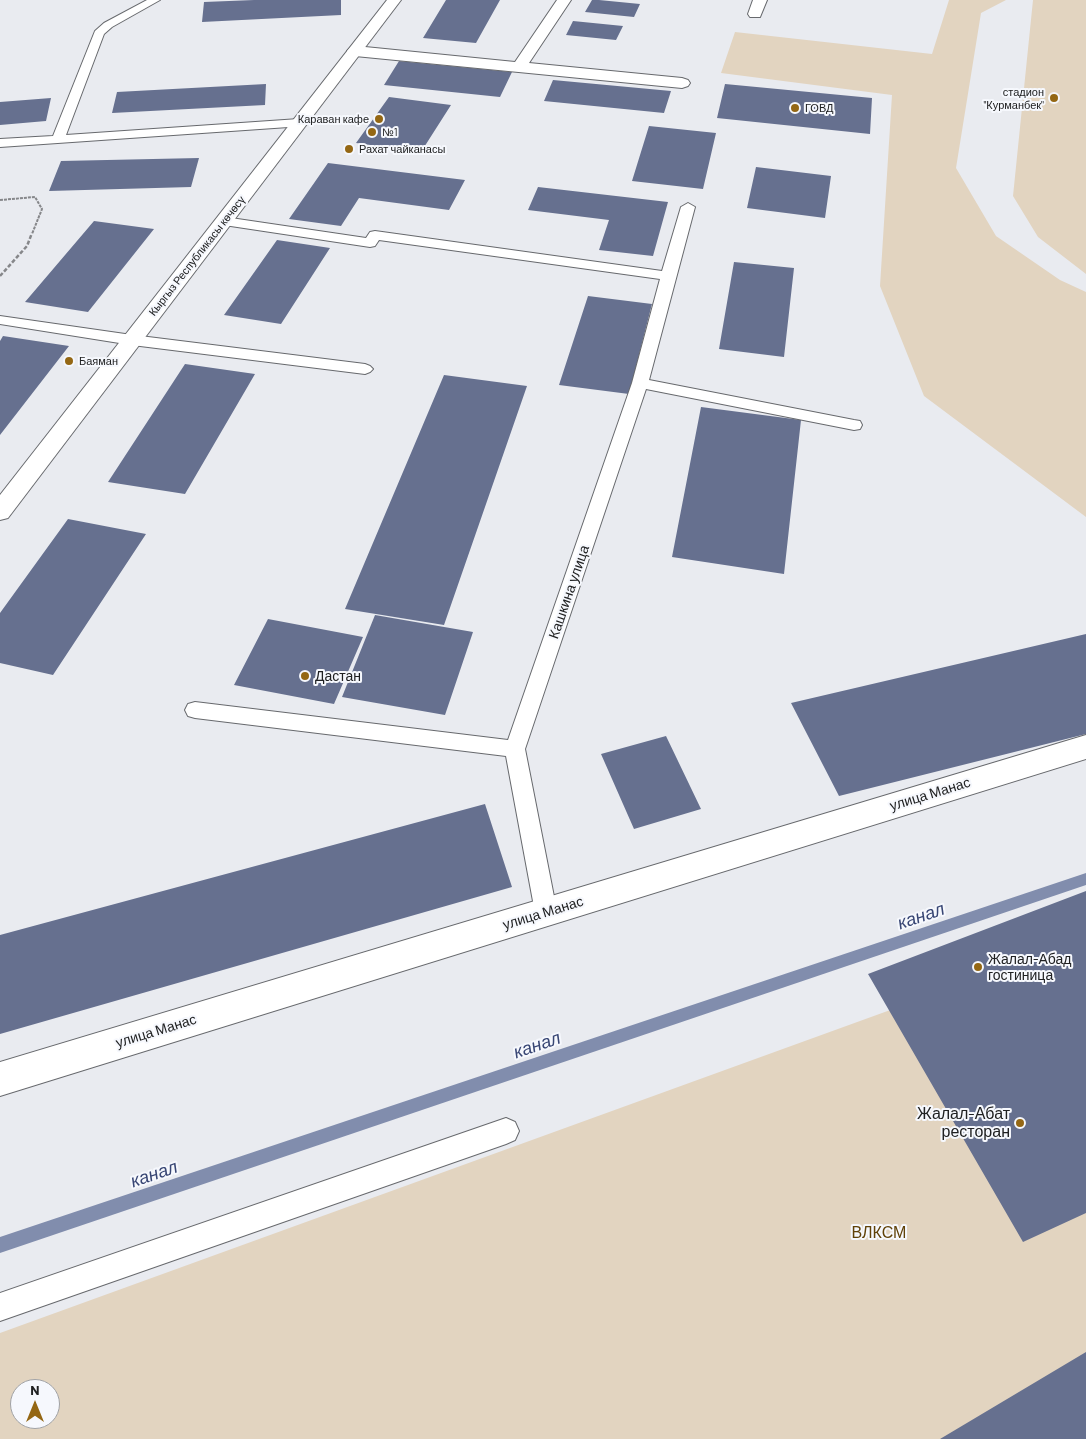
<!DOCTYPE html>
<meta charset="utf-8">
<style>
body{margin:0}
#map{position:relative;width:1086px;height:1439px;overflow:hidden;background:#e9ebf0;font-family:Barlow,sans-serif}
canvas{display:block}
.north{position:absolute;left:10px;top:1379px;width:50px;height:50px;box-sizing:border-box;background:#f6f8fd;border:1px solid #a0a2a5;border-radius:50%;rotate:0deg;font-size:14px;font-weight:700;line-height:20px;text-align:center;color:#202122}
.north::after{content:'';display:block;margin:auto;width:18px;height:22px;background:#946714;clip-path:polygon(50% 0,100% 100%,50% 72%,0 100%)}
</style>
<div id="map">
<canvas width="1086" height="1439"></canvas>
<div class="north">N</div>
</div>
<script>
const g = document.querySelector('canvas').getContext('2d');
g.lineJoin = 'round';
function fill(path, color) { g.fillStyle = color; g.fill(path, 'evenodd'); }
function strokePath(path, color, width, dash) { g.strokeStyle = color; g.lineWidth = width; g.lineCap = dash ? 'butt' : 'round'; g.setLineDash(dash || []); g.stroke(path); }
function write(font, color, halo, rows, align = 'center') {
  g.font = font + ' Barlow,sans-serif'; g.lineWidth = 4; g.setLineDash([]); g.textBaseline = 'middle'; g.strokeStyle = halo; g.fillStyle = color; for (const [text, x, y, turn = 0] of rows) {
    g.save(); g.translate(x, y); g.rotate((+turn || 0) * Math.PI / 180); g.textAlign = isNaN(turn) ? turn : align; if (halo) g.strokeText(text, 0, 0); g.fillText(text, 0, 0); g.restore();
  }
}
const green = new Path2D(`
 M949,0H1006L981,13L956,168L996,236L1060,280L1086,292V517L924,396L880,286L892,95L721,73L735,32L932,54Z
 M1033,0H1086V274L1038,237L1013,196Z
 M1086,939V1439H0V1333ZM20,1389H50V1419H20Z`);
const stream = new Path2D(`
 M1086,873V885L0,1253V1237Z`);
const building = new Path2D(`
 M254,0H341V15L202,22L204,2Z
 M446,0H500L476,43L423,38Z
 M592,0H599L640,4L634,17L585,12Z
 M573,21L623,26L616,40L566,35Z
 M399,61L512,72L500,97L384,85Z
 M553,80L671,91L664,113L544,101Z
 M266,84L265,105L112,113L117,92Z
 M725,84L872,98L870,134L717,118Z
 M389,97L451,105L421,152L356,143Z
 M51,98L46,121L0,125V102Z
 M649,126L716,133L703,189L632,181Z
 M199,158L191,187L49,191L61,161Z
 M328,163L465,180L449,210L359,198L341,226L289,219Z
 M756,167L831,176L825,218L747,208Z
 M538,187L668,202L653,256L599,250L609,220L528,210Z
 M94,221L154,229L88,312L25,302Z
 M277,240L330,248L281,324L224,315Z
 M734,262L794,268L784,357L719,349Z
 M588,296L652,304L629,394L559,385Z
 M3,336L69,346L0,435V341Z
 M185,364L255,374L185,494L108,482Z
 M444,375L527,386L444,625L345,609Z
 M701,407L801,420L784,574L672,557Z
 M68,519L146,534L53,675L0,663V613Z
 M375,615L473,632L445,715L342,697Z
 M268,619L363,637L334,704L234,685Z
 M1086,634V734L839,796L791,703Z
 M666,736L701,809L634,829L601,754Z
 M485,804L512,887L0,1034V935Z
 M1086,891V1213L1023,1242L868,974Z
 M1086,1352V1439H940Z`);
const pathFar1 = new Path2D(`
 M0,200L35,197L42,209L32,234`);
const path = new Path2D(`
 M0,276L27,246L32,233`);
const lane = new Path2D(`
 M147,0H160L112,27L104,34L66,135L299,119L305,123L303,126L0,147V139L53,136L95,31L104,23Z
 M688,203L695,207L649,380L854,420L860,421L862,425L860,429L854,430L646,389L525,749L557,912L554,919L546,922L538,919L535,912L506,756L195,718L188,716L185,710L188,704L195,702L508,740L632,383L660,279L379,240L375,246L370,247L224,225L217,221L224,217L366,238L370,232L375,231L662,271L681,207Z
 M0,316L132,335L365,364L370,366L373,369L370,372L365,374L132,345L0,324Z
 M506,1118L515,1122L519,1131L515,1140L506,1144L0,1321V1293Z`);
const street = new Path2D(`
 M557,0H571L529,63L682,78L688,80L690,83L688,86L682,88L355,56L350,54L347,51L350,48L355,46L515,62Z
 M753,0H767L760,17H750L748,14Z
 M1086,735V759L0,1096V1062Z`);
const secondary = new Path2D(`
 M387,0H401L8,518L0,520V495Z`);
const markers = [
 [1054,98,5,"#946714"],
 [795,108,5,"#946714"],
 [379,119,5,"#946714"],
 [372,132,5,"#946714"],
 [349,149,5,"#946714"],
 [69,361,5,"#946714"],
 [305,676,5,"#946714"],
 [978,967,5,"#946714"],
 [1020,1123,5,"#946714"]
];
const farPoinames = [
 ["стадион",1044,92,"right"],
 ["\"Курманбек\"",1044,105,"right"],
 ["ГОВД",805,108],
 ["Караван кафе",369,119,"right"],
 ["№1",382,132],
 ["Рахат чайканасы",359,149],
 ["Баяман",79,361]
];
const farStreetnames = [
 ["Кыргыз Республикасы көчөсү",197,256,-52]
];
const streetNames = [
 ["Кашкина улица",569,592,-71],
 ["улица Манас",930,794,-17],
 ["улица Манас",543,913,-17],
 ["улица Манас",156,1031,-17]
];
const poiNames = [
 ["Дастан",315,676],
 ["Жалал-Абад",988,959],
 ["гостиница",988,975]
];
const nearPoinames = [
 ["Жалал-Абат",1010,1114],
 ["ресторан",1010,1132]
];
const nearParknames = [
 ["ВЛКСМ",879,1233]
];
const nearWaternames = [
 ["канал",921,916,-19],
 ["канал",537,1045,-19],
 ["канал",154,1174,-19]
];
fill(green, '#e2d4c0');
fill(stream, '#818dad');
fill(building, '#66708f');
strokePath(lane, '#67696d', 2);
strokePath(street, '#67696d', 2);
strokePath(secondary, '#67696d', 2);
strokePath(pathFar1, '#86878a', 2, [3, 1]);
strokePath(path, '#86878a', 2.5, [4, 2]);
fill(lane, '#fff');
fill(street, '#fff');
fill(secondary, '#fff');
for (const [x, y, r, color] of markers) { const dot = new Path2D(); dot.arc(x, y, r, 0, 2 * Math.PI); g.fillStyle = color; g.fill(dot); strokePath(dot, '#f6f8fd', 2); }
write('11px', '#202122', '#f6f8fd', farPoinames, 'left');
write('11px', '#202122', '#f6f8fd', farStreetnames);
write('14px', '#202122', '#f6f8fd', streetNames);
write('14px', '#202122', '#f6f8fd', poiNames, 'left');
write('16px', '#202122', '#f6f8fd', nearPoinames, 'right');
write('16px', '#604107', '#f6f8fd', nearParknames);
write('italic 18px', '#384674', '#f6f8fd', nearWaternames);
</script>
